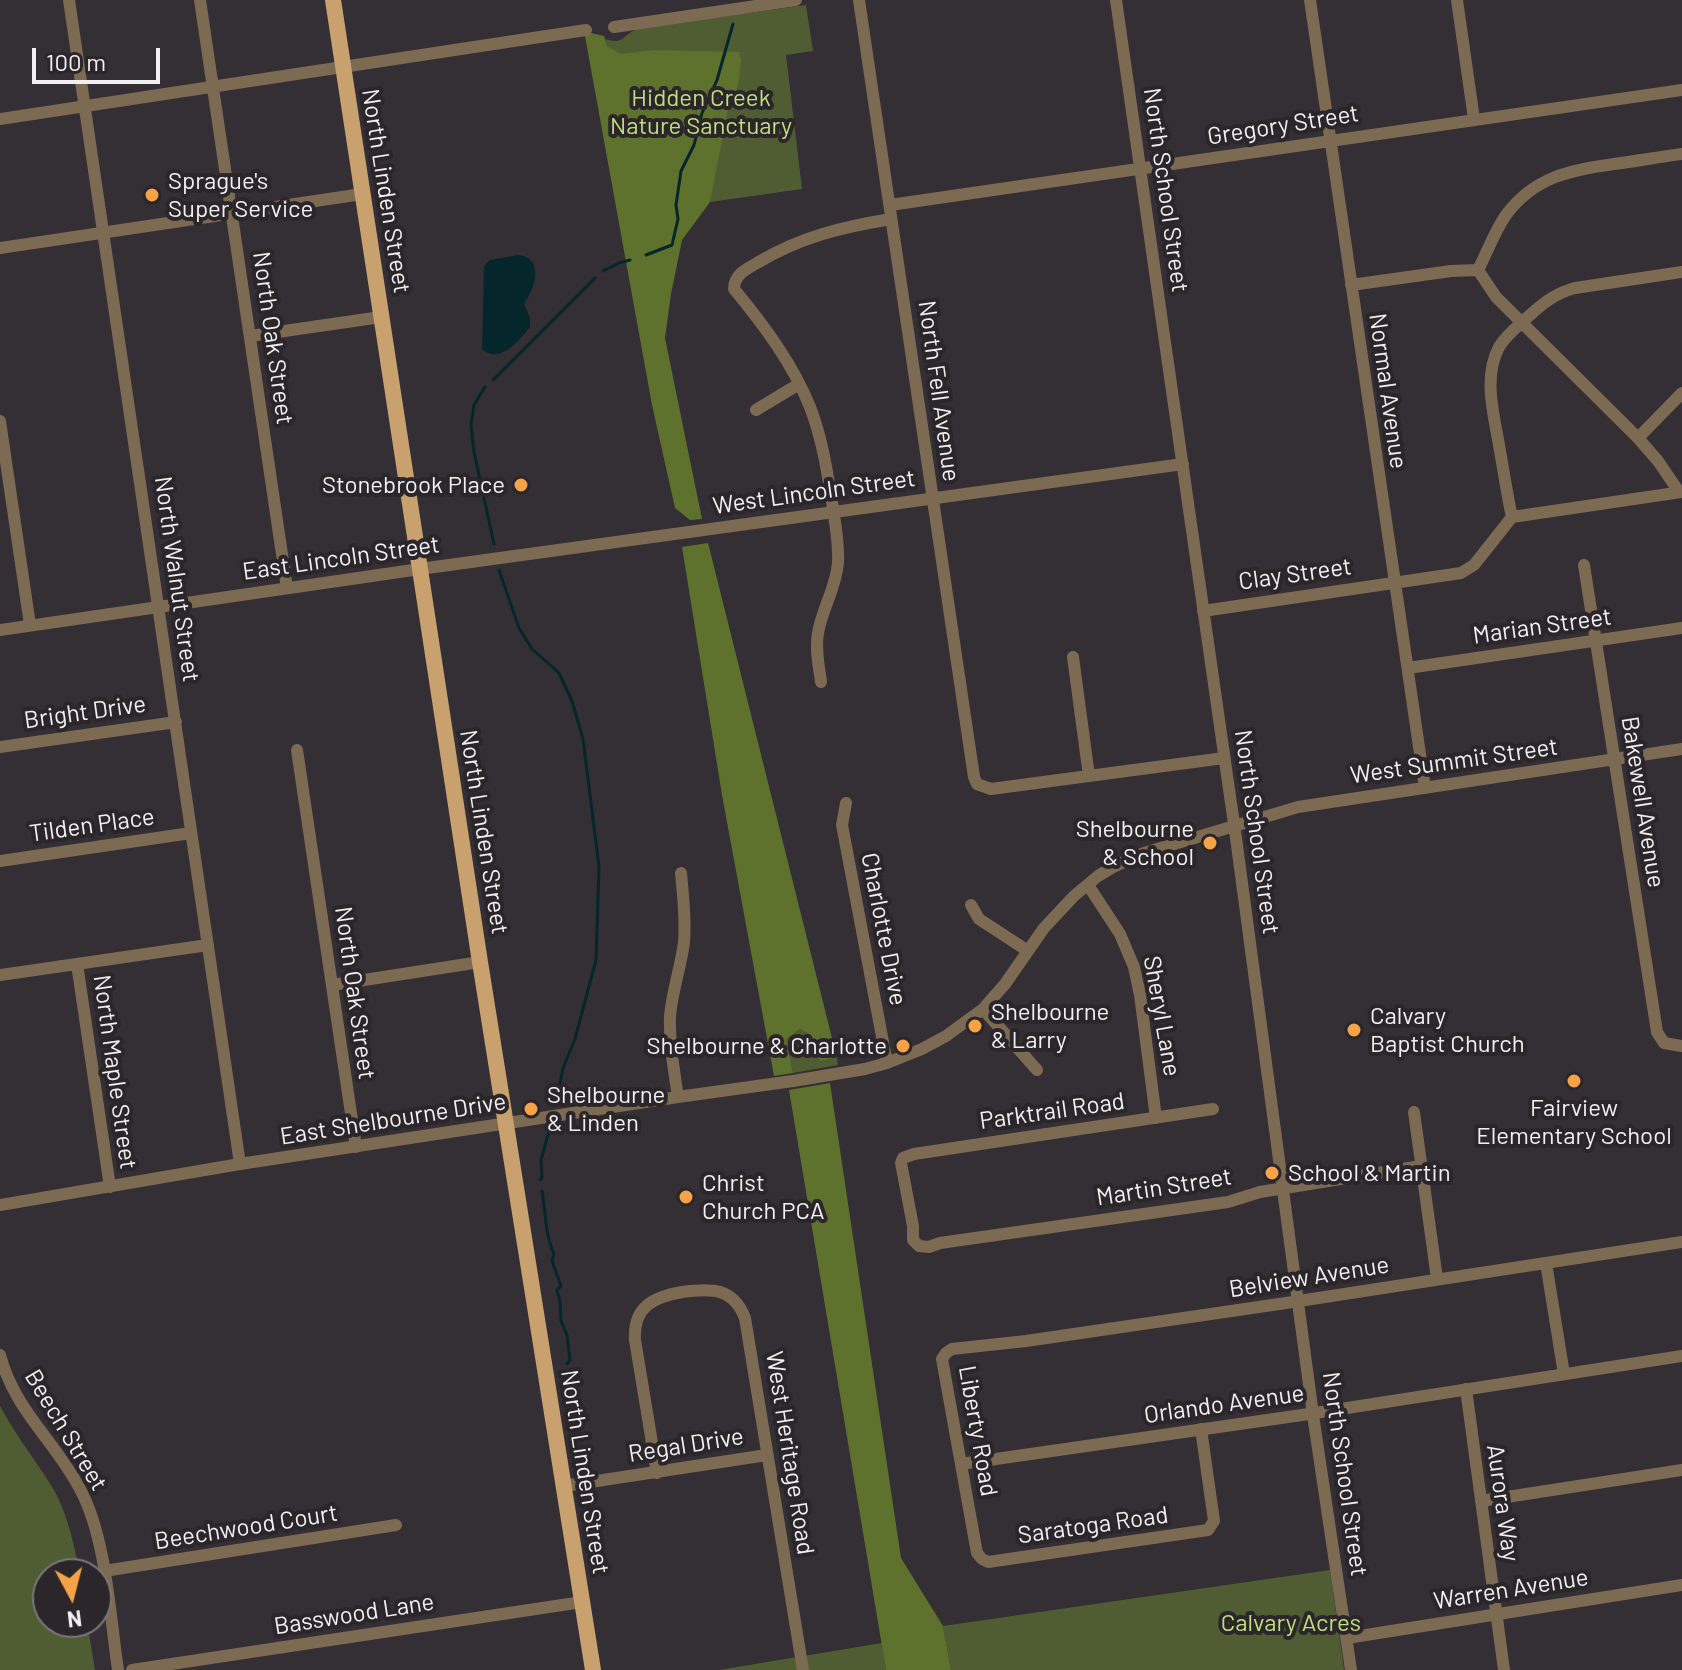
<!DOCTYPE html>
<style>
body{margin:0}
#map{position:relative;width:1682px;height:1670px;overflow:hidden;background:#342f34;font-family:Barlow,sans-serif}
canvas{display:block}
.north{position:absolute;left:32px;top:1558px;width:80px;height:80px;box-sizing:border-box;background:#2a262a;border:2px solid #7a767a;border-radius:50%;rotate:173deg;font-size:22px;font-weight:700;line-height:32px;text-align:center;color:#f2eff2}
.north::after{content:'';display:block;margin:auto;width:28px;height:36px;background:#f6a247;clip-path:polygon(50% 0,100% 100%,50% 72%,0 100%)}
.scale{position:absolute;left:32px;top:48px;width:128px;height:36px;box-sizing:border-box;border:4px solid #f2eff2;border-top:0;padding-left:10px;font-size:24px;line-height:28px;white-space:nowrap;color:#f2eff2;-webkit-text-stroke:6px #2a262a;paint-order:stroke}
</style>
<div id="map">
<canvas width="1682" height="1670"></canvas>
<div class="north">N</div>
<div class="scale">100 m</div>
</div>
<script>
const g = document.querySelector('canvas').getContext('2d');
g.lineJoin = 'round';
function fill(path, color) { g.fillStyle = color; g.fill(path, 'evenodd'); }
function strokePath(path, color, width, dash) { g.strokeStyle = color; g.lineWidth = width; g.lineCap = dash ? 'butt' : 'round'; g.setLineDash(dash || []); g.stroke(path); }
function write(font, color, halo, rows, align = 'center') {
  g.font = font + ' Barlow,sans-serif'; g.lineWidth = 8; g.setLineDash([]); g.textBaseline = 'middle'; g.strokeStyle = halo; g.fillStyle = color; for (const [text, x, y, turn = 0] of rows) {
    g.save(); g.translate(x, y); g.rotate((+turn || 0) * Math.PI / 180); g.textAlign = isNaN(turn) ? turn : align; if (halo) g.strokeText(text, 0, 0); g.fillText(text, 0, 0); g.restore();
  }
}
const green = new Path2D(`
 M806,5L813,51L786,55L802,189L710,202L682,239L662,256L605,39C623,45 621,37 635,30C639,28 643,28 648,27Z
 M800,1029L807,1033L820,1061L837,1058L838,1065L793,1073L786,1039Z
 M0,1406C16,1436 37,1462 54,1490C68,1515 74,1546 80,1574H48V1622H87L95,1670H0Z
 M1330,1570L1344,1670H951L943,1626Z
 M882,1643L886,1670H719Z`);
const forest = new Path2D(`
 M591,33L604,36L607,46L621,54L654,50L739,52L741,60L738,86L728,109L710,202L682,240L671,294L665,338L702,519L690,520L675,508L652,405L585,36Z
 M708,543L837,1058L820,1061L807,1033L800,1029L786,1039L793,1073L774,1076L722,795L682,547Z
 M830,1083L901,1558L943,1626L951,1670H886L789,1090Z`);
const water = new Path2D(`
 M518,255C544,257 536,289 524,303L530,318V327C519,341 499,365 482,349L484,266L490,260Z`);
const stream = new Path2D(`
 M646,255L672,245L678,219L676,205L681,171L694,145L702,113L717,80L733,24
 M603,271L619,263L630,260
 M493,380L595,278
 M485,387L474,405L471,425L474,452L494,544
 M499,570L519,628L532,649L559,673L572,701L583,739L599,867L596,960L575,1039L563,1068L557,1099
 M540,1180L542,1178L541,1160L551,1124
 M542,1191C546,1213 545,1235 554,1254L552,1261L561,1286L557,1290L560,1302L561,1321L567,1335L570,1360L567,1364`);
const minor = new Path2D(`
 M69,0L240,1164
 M200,0L287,588
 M859,0L974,777L977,784L991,789L1224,758
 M1116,0L1236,838L1314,1422L1351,1670
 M1310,0L1425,788
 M1457,0L1474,119
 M614,27L796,0
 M0,119L586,30
 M890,205L1682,90
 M0,248L362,194
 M1478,270L1496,297L1638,438L1658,461L1679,492
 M1351,285L1451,271L1478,270C1487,253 1494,232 1506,215C1534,177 1570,170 1614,164C1637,161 1659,157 1682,154
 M250,336L381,317
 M756,410L799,384
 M0,421L30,625
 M1638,438L1682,393
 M1512,517C1507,495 1504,473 1500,451C1495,418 1482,379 1499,347C1506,335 1518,326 1529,316C1543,303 1556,293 1575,288L1682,272
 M1584,565L1657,1032L1664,1043L1682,1046
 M1203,611L1461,573L1474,565L1512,517L1682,492
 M0,630L420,569L1183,464
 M1073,657L1089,776
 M1408,668L1682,628
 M821,682C819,666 815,650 818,633C822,609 836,588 838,563C839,543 835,521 832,502C827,470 822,438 810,407C793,364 763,324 734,289C734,275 746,269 757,263C800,237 842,227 891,219
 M0,747L176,722
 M297,750L356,1147
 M846,803L842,825L887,1063
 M0,861L191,833
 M1088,885L1120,934L1134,967L1140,995L1156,1118
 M971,905L979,919L1028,951
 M77,964L110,1187
 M0,975L208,945
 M332,985L480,962
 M983,1009L1037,1070
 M678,1097C674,1070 669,1043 670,1016C672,991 681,967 684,942C686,919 683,896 681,873
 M1213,1109L914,1154L903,1158L901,1163L913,1226V1240L919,1246L929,1247L940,1243L1228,1202L1260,1192L1421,1166
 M1414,1112L1437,1279
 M0,1205L240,1164L678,1097L793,1081L865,1069L887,1063L922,1049L946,1036L983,1009L1005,984L1044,928L1074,896L1098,876L1113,867L1144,853L1298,807L1682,749
 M1546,1263L1564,1374
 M0,1355C15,1412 56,1441 81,1491C106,1538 110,1616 118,1670
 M1466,1389L1504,1670
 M1201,1429L1214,1521L1208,1530L988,1562L982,1559L977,1553L942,1359L946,1353L952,1349L1026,1341L1286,1303L1682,1242
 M961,1464L1302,1415L1682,1356
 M657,1473L635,1340C633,1307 653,1297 682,1292C710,1288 733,1287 745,1318L803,1670
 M564,1486L767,1455
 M1481,1501L1682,1470
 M104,1571L396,1525
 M1347,1638L1682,1585
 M132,1670L582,1602`);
const major = new Path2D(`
 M333,0L480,962L593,1670`);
const markers = [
 [152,195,8,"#f6a247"],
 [521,485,8,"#f6a247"],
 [1210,843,8,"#f6a247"],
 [975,1026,8,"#f6a247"],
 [1354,1030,8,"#f6a247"],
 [903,1046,8,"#f6a247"],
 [1574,1081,8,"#f6a247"],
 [531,1109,8,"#f6a247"],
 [1272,1173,8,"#f6a247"],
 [686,1197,8,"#f6a247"]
];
const parkNames = [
 ["Hidden Creek",701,98],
 ["Nature Sanctuary",701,126],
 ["Calvary Acres",1291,1623]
];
const streetNames = [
 ["Gregory Street",1283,125,-9],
 ["North School Street",1166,190,82],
 ["North Linden Street",386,191,81],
 ["North Oak Street",273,338,82],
 ["North Fell Avenue",939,391,82],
 ["Normal Avenue",1388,391,82],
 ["West Lincoln Street",814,492,-8],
 ["East Lincoln Street",341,558,-8],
 ["Clay Street",1295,574,-8],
 ["North Walnut Street",177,579,82],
 ["Marian Street",1542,626,-8],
 ["Bright Drive",85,712,-8],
 ["West Summit Street",1454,761,-8],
 ["Bakewell Avenue",1643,802,81],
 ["Tilden Place",92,825,-8],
 ["North Linden Street",484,832,81],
 ["North School Street",1257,832,82],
 ["Charlotte Drive",884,929,79],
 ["North Oak Street",355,993,82],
 ["Sheryl Lane",1162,1016,80],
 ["North Maple Street",115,1072,82],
 ["Parktrail Road",1052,1111,-8],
 ["East Shelbourne Drive",393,1119,-9],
 ["Martin Street",1164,1187,-9],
 ["Belview Avenue",1309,1277,-9],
 ["Orlando Avenue",1224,1404,-8],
 ["Beech Street",66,1430,59],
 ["Liberty Road",978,1431,80],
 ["Regal Drive",686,1445,-9],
 ["West Heritage Road",790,1453,81],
 ["North Linden Street",585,1472,81],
 ["North School Street",1345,1474,82],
 ["Aurora Way",1503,1503,82],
 ["Saratoga Road",1093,1525,-8],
 ["Beechwood Court",246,1527,-9],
 ["Warren Avenue",1511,1589,-9],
 ["Basswood Lane",354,1614,-9]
];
const poiNames = [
 ["Sprague's",168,181],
 ["Super Service",168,209],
 ["Stonebrook Place",505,485,"right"],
 ["Shelbourne",1194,829,"right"],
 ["& School",1194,857,"right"],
 ["Shelbourne",991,1012],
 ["& Larry",991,1040],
 ["Calvary",1370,1016],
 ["Baptist Church",1370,1044],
 ["Shelbourne & Charlotte",887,1046,"right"],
 ["Shelbourne",547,1095],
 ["& Linden",547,1123],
 ["Fairview",1574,1108,"center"],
 ["Elementary School",1574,1136,"center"],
 ["School & Martin",1288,1173],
 ["Christ",702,1183],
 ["Church PCA",702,1211]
];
fill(green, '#505d32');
fill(forest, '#5e712d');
fill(water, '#05272b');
strokePath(stream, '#05272b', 3);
strokePath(minor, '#7d6a52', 12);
strokePath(major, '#c9a16f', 16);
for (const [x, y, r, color] of markers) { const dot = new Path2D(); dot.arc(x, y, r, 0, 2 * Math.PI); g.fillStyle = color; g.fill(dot); strokePath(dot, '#2a262a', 3); }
write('24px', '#c2df7f', '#2a262a', parkNames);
write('24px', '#f2eff2', '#2a262a', streetNames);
write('24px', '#f2eff2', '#2a262a', poiNames, 'left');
</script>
